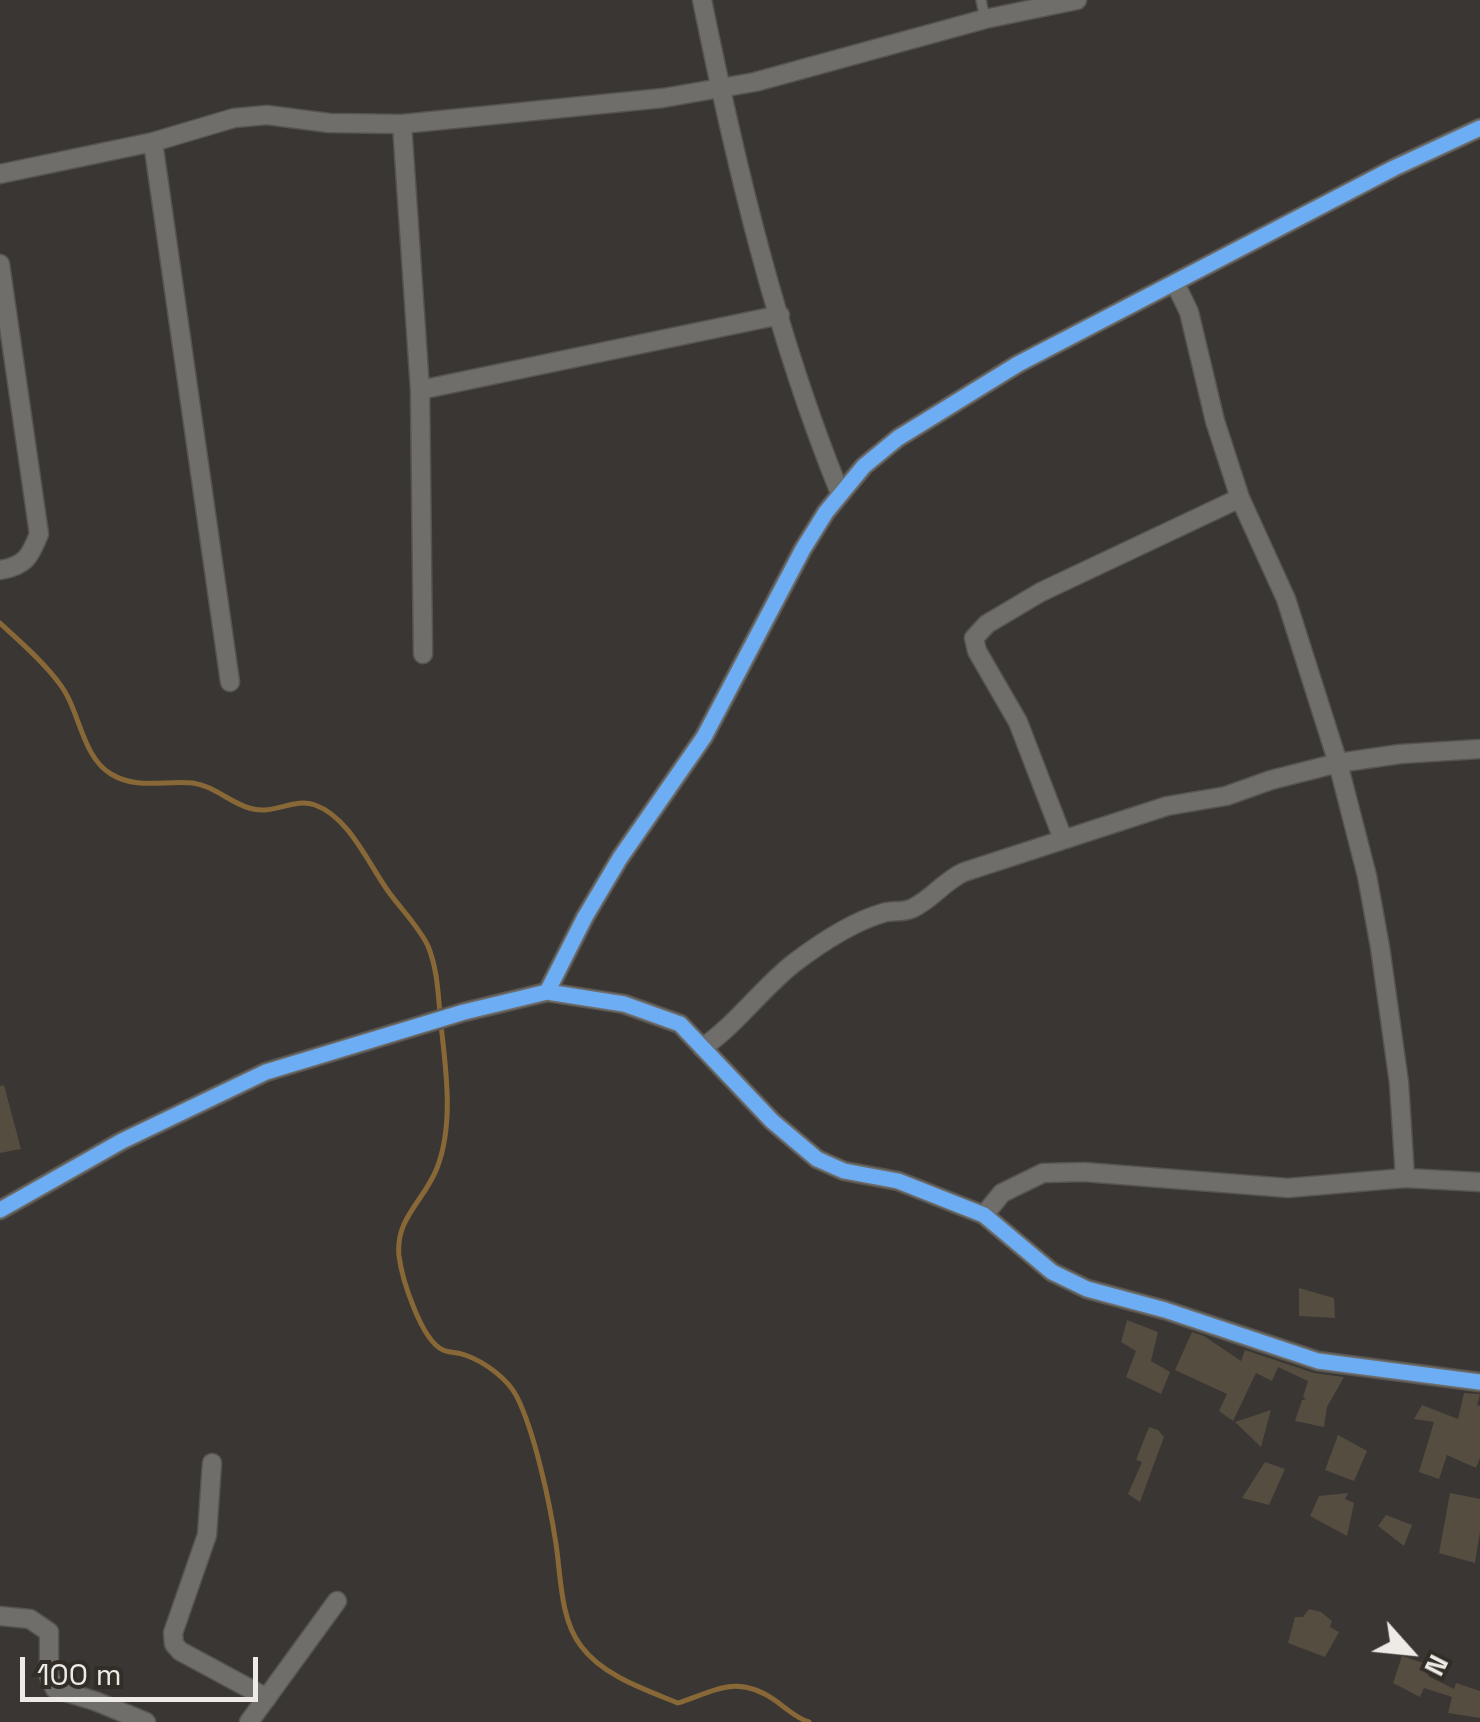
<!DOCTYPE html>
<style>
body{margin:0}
#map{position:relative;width:1480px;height:1722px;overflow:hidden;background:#393633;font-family:"Space Grotesk",sans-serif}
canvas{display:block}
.north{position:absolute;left:1360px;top:1602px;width:100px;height:100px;-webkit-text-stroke:8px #322d26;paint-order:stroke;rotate:117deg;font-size:28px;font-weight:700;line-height:40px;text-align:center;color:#eeebe6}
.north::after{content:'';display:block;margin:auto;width:35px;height:45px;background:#eeebe6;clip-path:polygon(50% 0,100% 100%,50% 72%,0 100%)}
.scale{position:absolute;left:20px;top:1657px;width:238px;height:45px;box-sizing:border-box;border:5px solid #eeebe6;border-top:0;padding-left:12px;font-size:30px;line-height:35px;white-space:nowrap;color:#eeebe6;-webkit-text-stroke:8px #322d26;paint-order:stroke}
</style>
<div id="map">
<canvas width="1480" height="1722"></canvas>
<div class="north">N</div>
<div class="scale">100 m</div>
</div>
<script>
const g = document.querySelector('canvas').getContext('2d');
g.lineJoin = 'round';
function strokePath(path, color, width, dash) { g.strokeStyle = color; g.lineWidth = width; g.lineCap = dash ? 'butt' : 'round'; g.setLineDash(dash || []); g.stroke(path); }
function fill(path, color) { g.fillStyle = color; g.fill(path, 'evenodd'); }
const stream = new Path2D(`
 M0,623C20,642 43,661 59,683C80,709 81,756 111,774C137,790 165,780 193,783C214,786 229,802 249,808C274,816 293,797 315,805C349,817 368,863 388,891C401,909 419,927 428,946C437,968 438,991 440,1014
 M441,1025C446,1070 454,1124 437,1168C425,1200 395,1218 399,1256C402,1279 421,1340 443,1350C449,1353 458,1352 465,1355C485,1362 508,1379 517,1397C535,1433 550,1504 556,1544C561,1576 560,1619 581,1646C603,1676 646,1690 678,1703C717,1690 738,1674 776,1701C787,1709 796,1718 809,1722`);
const building = new Path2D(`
 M4,1085L21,1149L0,1153V1086Z
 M1299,1288L1334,1298L1335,1318L1299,1316Z
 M1127,1320L1158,1332L1151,1361L1170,1372L1161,1394L1126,1377L1136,1351L1121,1342Z
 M1192,1332L1204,1336L1241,1361L1245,1350L1314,1373L1344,1377L1327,1407L1324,1427L1295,1421L1302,1400L1306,1399L1303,1397L1308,1381L1278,1367L1272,1381L1256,1373L1233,1421L1219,1411L1227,1394L1175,1370Z
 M1464,1393L1480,1394L1477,1405L1480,1406V1458L1476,1468L1447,1455L1439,1479L1419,1472L1434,1422L1414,1419L1422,1405L1458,1419Z
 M1271,1410L1261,1447L1235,1422Z
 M1149,1427L1158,1430L1164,1437L1140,1502L1128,1494L1142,1462L1136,1460Z
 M1338,1435L1367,1451L1354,1481L1325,1470Z
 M1265,1462L1285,1469L1269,1505L1242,1498Z
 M1348,1493L1345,1499L1354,1503L1347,1536L1310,1516L1319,1496Z
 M1450,1493L1480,1499V1532L1475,1563L1439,1553Z
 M1386,1515L1412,1525L1404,1546L1378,1526Z
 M1309,1609L1321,1612L1332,1621L1330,1627L1339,1632L1325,1657L1288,1643L1295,1617H1303Z
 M1402,1656L1432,1666L1428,1676L1454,1689L1456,1683L1480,1691V1718L1448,1713L1452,1697L1424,1688L1420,1697L1393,1683Z`);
const lane = new Path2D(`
 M981,0L985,19`);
const street = new Path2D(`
 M702,0C736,166 776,336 840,493
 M402,124L420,390L423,654
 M153,142L230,682
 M0,174L153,142L234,118L267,115L329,123L402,124L663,98L755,82L985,19L1077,0
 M0,264L39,534C30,557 25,566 0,570
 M1175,283L1189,312L1215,421L1240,498L1286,599L1338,763L1367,876L1380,947L1399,1083L1405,1178
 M420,390L780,315
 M1063,839L1018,722L977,651L974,638L987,624L1041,592L1240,498
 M547,992L585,917L620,858L704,737L803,549L826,512L864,466L898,438L1018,364L1394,168L1480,128
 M702,1048C737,1024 761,989 794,963C819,944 852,922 883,913C893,910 904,913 913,908C932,899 944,881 964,872L1167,806L1226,796L1271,780L1338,763L1400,754L1480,749
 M0,1210L122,1141L266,1072L464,1012L547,992L624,1004L680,1024L772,1121L817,1159L844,1171L898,1181L984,1215L1052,1272L1087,1289L1165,1310L1318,1361L1480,1382
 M984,1215L1002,1193L1043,1173L1084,1172L1288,1188L1405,1178L1480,1182
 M212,1463L207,1535L173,1633L174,1644L180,1651L267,1698
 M0,1616L30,1619L49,1632V1676L55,1689L95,1701L146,1722
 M249,1722L337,1601`);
const cycleway = new Path2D(`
 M547,992L585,917L620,858L704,737L803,549L826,512L864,466L898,438L1018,364L1394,168L1480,128
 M0,1210L122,1141L266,1072L464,1012L547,992L624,1004L680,1024L772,1121L817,1159L844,1171L898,1181L984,1215L1052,1272L1087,1289L1165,1310L1318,1361L1480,1382`);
strokePath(stream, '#896837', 5);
fill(building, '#544d40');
strokePath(lane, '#565450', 12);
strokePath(street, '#565450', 21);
strokePath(lane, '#706e6b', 9);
strokePath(street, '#706e6b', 18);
strokePath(cycleway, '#6dadf4', 15);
</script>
